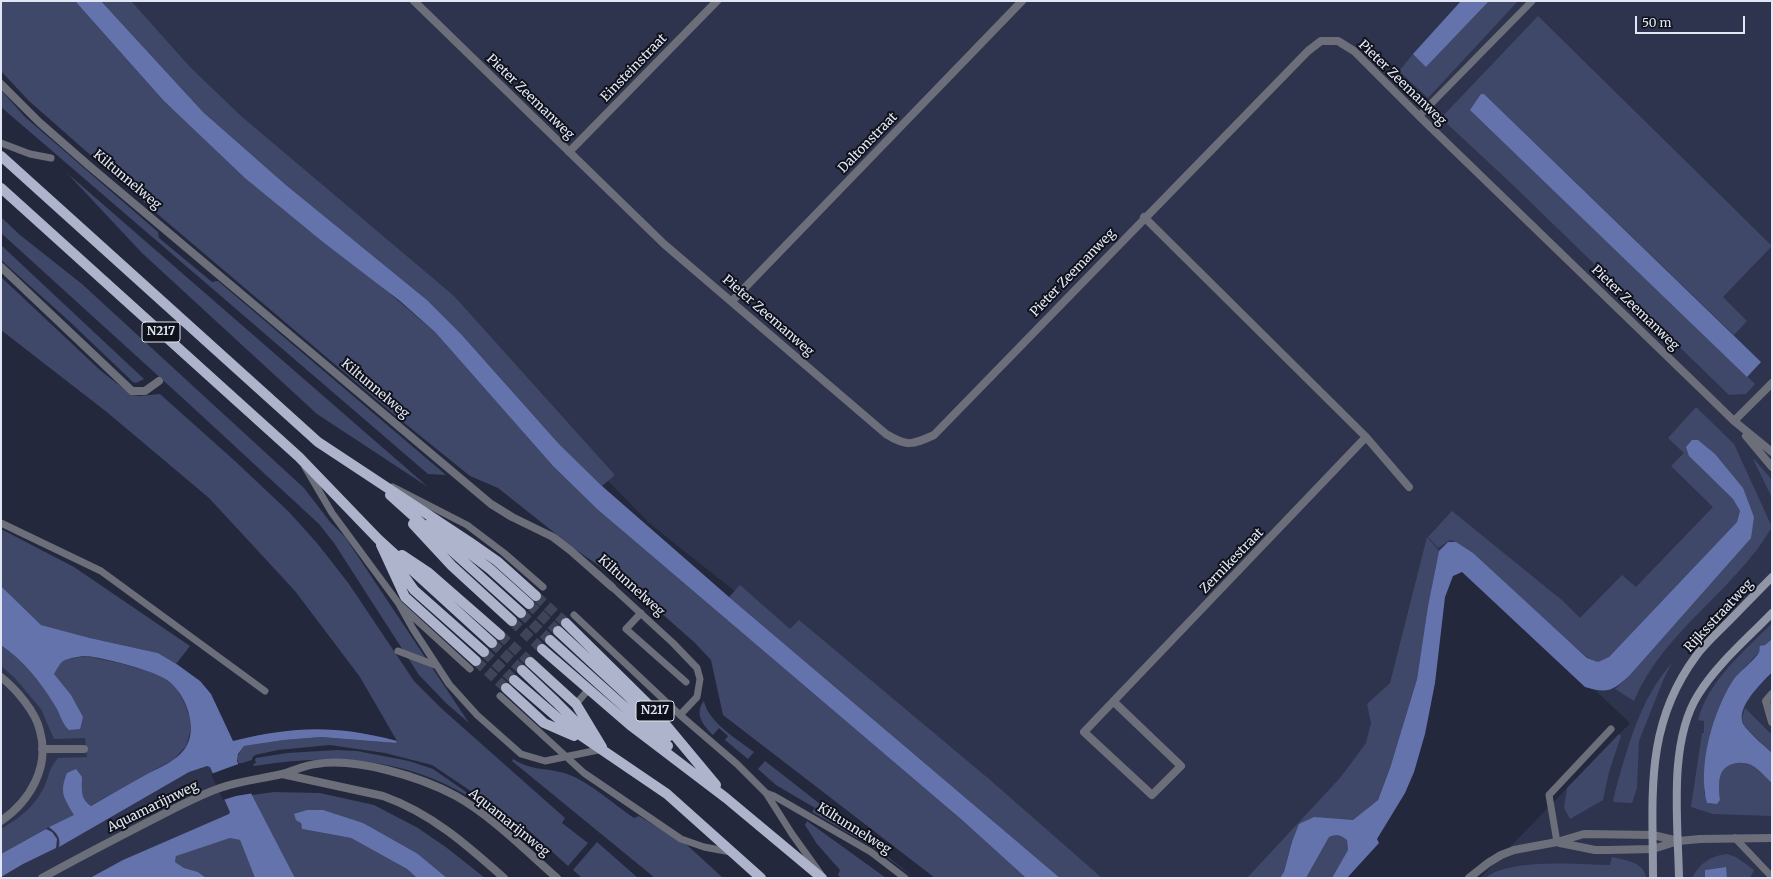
<!DOCTYPE html>
<style>
body{margin:0}
#map{position:relative;width:1773px;height:879px;overflow:hidden;background:#23283d;font-family:Merriweather,serif}
canvas{display:block}
.frame{position:absolute;inset:0;border:2px solid #e2e6f4;pointer-events:none}
.scale{position:absolute;left:1635px;top:16px;width:110px;height:18px;box-sizing:border-box;border:2px solid #e2e6f4;border-top:0;padding-left:5px;font-size:12px;line-height:14px;white-space:nowrap;color:#e2e6f4;-webkit-text-stroke:3px #0f121b;paint-order:stroke}
</style>
<div id="map">
<canvas width="1773" height="879"></canvas>
<div class="frame"></div>
<div class="scale">50 m</div>
</div>
<script>
const g = document.querySelector('canvas').getContext('2d');
g.lineJoin = 'round';
function fill(path, color) { g.fillStyle = color; g.fill(path, 'evenodd'); }
function strokePath(path, color, width, dash) { g.strokeStyle = color; g.lineWidth = width; g.lineCap = dash ? 'butt' : 'round'; g.setLineDash(dash || []); g.stroke(path); }
function write(font, color, halo, rows, align = 'center') {
  g.font = font + ' Merriweather,serif'; g.lineWidth = 4; g.setLineDash([]); g.textBaseline = 'middle'; g.strokeStyle = halo; g.fillStyle = color; for (const [text, x, y, turn = 0] of rows) {
    g.save(); g.translate(x, y); g.rotate((+turn || 0) * Math.PI / 180); g.textAlign = isNaN(turn) ? turn : align; if (halo) g.strokeText(text, 0, 0); g.fillText(text, 0, 0); g.restore();
  }
}
const built = new Path2D(`
 M108,1H1772V878H1480L1630,723L1455,559L1343,878H1095L649,523L436,303Z
 M1,599L185,681L261,878H1Z`);
const green = new Path2D(`
 M1,1H75L163,100L435,332L553,466L597,509L962,820L1026,878H935L723,715L711,660L694,642L643,597L575,549L498,488L470,476L397,417L161,217L29,101L1,71Z
 M101,1H131L190,67L241,116L454,296L614,474V476L602,486L559,444L461,334L427,300L286,185L203,112Z
 M1489,1H1518L1428,98L1399,71L1413,54L1427,66Z
 M1538,16L1772,246L1723,297L1747,321L1734,335L1484,94L1471,110L1755,384L1746,394L1729,395L1514,186L1441,118Z
 M1,90L25,117L158,232L159,238L212,282L218,281L446,475L428,474L1,107Z
 M67,173L428,487L317,414L142,253Z
 M1,217L20,235L82,284L304,488L330,522L345,537L469,723L446,703L419,675L334,543L319,524L187,402L1,233Z
 M1,245L144,379L136,383L133,382L69,321L1,260Z
 M1,277L101,371L132,395L140,396L160,394L236,462L289,512L317,543L349,584L414,681L442,709L565,818L562,823L588,843L568,866L526,828L432,765L385,753L330,745L278,750L255,755L252,758V760L239,764C235,757 240,752 244,746L284,740L321,737L396,743L397,741L360,677L295,591L209,498L108,413L1,330Z
 M1696,407L1734,444L1772,527C1735,591 1663,631 1634,701L1615,689L1629,676L1754,517L1689,456L1733,499L1740,511L1737,522L1609,657L1598,662L1588,658L1456,542L1450,540L1438,548L1428,537L1452,511L1563,601L1580,618L1622,575L1636,587L1713,507L1671,466L1684,453L1668,438Z
 M1753,458L1772,480V498L1754,461Z
 M1,529L74,567L190,646L176,664L158,653L90,638L41,625L1,586Z
 M1427,537L1439,551L1428,606L1417,679L1390,768L1378,800L1353,820L1334,819L1292,842L1284,872L1280,878H1247L1340,778L1366,743L1371,723L1367,704L1390,683Z
 M740,585L790,629L799,620L989,779L1102,878H1060L729,597Z
 M1772,623V639L1759,650V652L1735,678L1723,698L1715,718L1710,735L1704,774V793L1710,804L1720,800C1719,792 1718,782 1721,774C1726,762 1743,760 1753,766C1760,770 1766,778 1772,783V816L1713,814L1691,807L1702,733H1704V721L1698,720C1709,679 1744,652 1772,623Z
 M1,645L10,651L64,660L86,656L123,664L157,674L167,680L177,689L185,704L191,721L190,732L186,746L174,759L90,806C80,799 82,789 82,777L65,800L75,815L49,827L1,854V829C19,818 31,810 42,791C49,780 47,770 58,758L87,757L85,738L54,739L41,709L14,677L1,666Z
 M1672,663L1664,678L1639,741L1637,788L1632,803L1613,802L1615,792C1628,746 1640,699 1672,663Z
 M704,701C708,722 737,739 754,752L748,759L725,740L728,736L719,728L713,735C703,726 694,713 704,701Z
 M1745,708L1772,735V753L1744,726L1742,718Z
 M1619,734L1621,736L1609,772L1603,800L1570,819L1564,808L1567,788Z
 M337,750L357,751L409,761L433,769L525,833C506,821 487,807 466,795C398,756 330,754 254,766L253,764L256,763L255,760L256,758L287,753Z
 M513,759C533,772 547,767 567,774C588,781 615,805 634,818L639,816L687,845L723,878H655L512,761Z
 M765,761L915,878L874,848L812,812L815,808L776,785L758,769Z
 M274,792L320,793L374,805L418,828L447,848L485,878H447L418,854L301,823L302,829L351,838L407,869L417,878H295L252,795Z
 M807,821L886,878H841L838,875L840,870L817,844L805,825Z
 M1335,835L1343,837L1347,840L1348,850L1332,878H1306L1329,837Z
 M230,838L240,840L255,878H206L198,872L184,868L175,862L176,855Z
 M597,842L638,878H582L573,870Z
 M1727,854L1736,857L1754,870L1750,878H1727L1725,867L1705,870V878H1692C1700,863 1710,856 1727,854Z
 M1612,857C1624,860 1645,862 1646,878H1485C1510,858 1578,864 1610,865Z`);
const water = new Path2D(`
 M75,1H101L203,112L286,185L427,300L461,334L559,444L602,486L729,597L1060,878H1026L962,820L597,509L553,466L435,332L400,301L323,242L245,178L163,100Z
 M1461,1H1489L1426,67L1413,54Z
 M1481,94H1484L1761,362L1747,377L1470,110Z
 M1692,440H1698L1715,454L1743,488L1754,517L1751,538L1629,676C1612,691 1608,694 1585,687L1462,572L1453,576L1445,597L1435,683L1425,734L1414,772L1405,793L1377,839L1379,843L1347,878H1332L1348,850L1347,840C1341,835 1336,834 1329,837L1306,878H1280L1284,872L1292,842L1299,824L1314,817L1353,820L1378,800L1390,768L1417,679L1428,606L1439,551L1448,542H1456L1473,553L1587,658L1598,662L1609,657L1737,522L1740,511L1733,499L1689,456L1686,447Z
 M1,586L41,625L90,638L158,653L178,665L200,681L211,694L233,741C296,726 334,725 397,741L396,743L321,737L284,740L244,746L238,754L237,761L252,795L295,878H255L240,840L230,838L176,856L175,862L184,868L198,872L206,878H90L123,860L229,814L230,812L210,767L207,766L189,772L59,847C61,836 56,833 49,827L74,815C64,798 59,793 67,773L76,769L82,777C82,789 80,799 91,806C110,795 129,784 149,773C161,767 175,761 184,750C200,730 186,693 167,680C155,671 102,657 86,656C81,656 71,658 65,660C60,662 57,669 54,674L71,695L83,717L80,729L69,730C61,723 60,712 54,704C40,681 23,660 1,645Z
 M1772,639V672C1761,684 1732,710 1745,727C1753,736 1763,745 1772,753V783C1766,778 1760,770 1753,766C1743,760 1726,762 1721,774C1718,782 1719,792 1720,800L1717,804L1707,803C1697,767 1713,710 1734,679C1738,673 1758,657 1759,652C1760,650 1759,648 1760,646L1765,645Z
 M307,810H323L363,823L418,854L447,878H417L407,869L351,838L302,829L301,823L296,820L294,814Z
 M46,829L52,832L57,839L56,848L23,864L1,877V854Z
 M1726,867L1727,878H1705V870Z`);
const pier = new Path2D(`
 M241,763L254,793L236,796L223,800L211,774Z`);
const primaryTunnel = new Path2D(`
 M536,596L566,623
 M529,604L558,631
 M521,613L550,640
 M512,621L542,649
 M500,635L530,662
 M492,643L522,670
 M484,652L514,680
 M476,661L506,688`);
const service = new Path2D(`
 M1419,116L1532,1
 M1,143L30,154L51,158
 M305,467L332,513L399,604L470,669
 M393,487L467,525L504,553L543,587
 M1,523L101,571L265,691
 M612,587L673,643L697,668L700,679L697,697L680,715
 M399,604L413,629L449,684L477,715L521,754L545,761L603,749
 M641,613L626,629L686,682
 M574,615L680,715L737,764L766,793L792,834L820,873
 M398,651L435,665
 M500,696L584,773L681,839L704,847L731,852
 M576,704L588,690
 M766,793L774,796L871,852L905,878
 M1735,838L1772,877
 M1557,842L1549,795L1611,729`);
const minor = new Path2D(`
 M414,1L664,244L886,434C907,447 912,445 934,435L1308,51L1321,41H1338L1354,51L1419,116L1700,388L1734,421L1772,452
 M1,84L39,122L87,164L491,504L512,517L553,537L570,550L612,587
 M569,152L717,1
 M1144,217L1366,437L1409,487
 M1,267L132,391H145L159,381
 M732,301L1022,1
 M1734,421L1772,383
 M1746,436L1772,467
 M1,677C16,689 36,712 40,731C50,767 30,801 1,821
 M1772,694L1766,701L1772,722
 M1114,702L1181,766L1152,795L1084,732L1366,437
 M42,749H84
 M1560,843L1595,850H1608L1653,849L1678,841L1700,839L1772,838
 M1469,878L1488,863L1501,855L1514,850L1557,842L1584,834L1653,835L1678,841`);
const tertiary = new Path2D(`
 M282,774L383,796C431,813 467,845 504,878
 M42,878C76,859 111,841 146,823C170,811 194,797 220,788C240,781 261,779 282,774C293,771 305,765 316,764C356,757 421,777 456,796C493,817 525,850 557,878`);
const secondary = new Path2D(`
 M1653,878C1653,796 1644,726 1696,656C1704,645 1715,635 1725,625C1741,609 1756,593 1772,577
 M1679,878C1678,823 1668,743 1698,695C1717,664 1747,639 1772,613`);
const primary = new Path2D(`
 M1,156L318,442L471,543L497,561L536,596
 M1,188L299,457L378,539L492,643
 M390,495L521,613
 M430,523L490,569L529,604
 M413,524L452,566L512,621
 M381,545L405,597L476,661
 M402,555L429,573L500,635
 M394,562L414,590L484,652
 M566,623L651,707L716,785
 M558,631L626,694L668,737
 M550,640L668,746
 M542,649L630,725L726,798L822,878
 M530,662L576,704L602,747
 M522,670L556,702L589,735
 M514,680L567,726L667,794L761,878
 M506,688L544,723L574,736`);
const shields = [
 [161,332,38],
 [655,711,38]
];
const shieldNames = [
 ["N217",161,332],
 ["N217",655,711]
];
const streetNames = [
 ["Einsteinstraat",634,68,-46],
 ["Pieter Zeemanweg",1402,83,44],
 ["Pieter Zeemanweg",530,97,44],
 ["Daltonstraat",868,143,-46],
 ["Kiltunnelweg",127,180,40],
 ["Pieter Zeemanweg",1073,273,-46],
 ["Pieter Zeemanweg",1635,308,44],
 ["Pieter Zeemanweg",768,316,41],
 ["Kiltunnelweg",375,389,40],
 ["Zernikestraat",1232,561,-46],
 ["Kiltunnelweg",631,586,42],
 ["Rijksstraatweg",1719,616,-47],
 ["Aquamarijnweg",153,807,-26],
 ["Aquamarijnweg",509,823,39],
 ["Kiltunnelweg",854,829,32]
];
fill(built, '#2e344e');
fill(green, '#3f4868');
fill(water, '#6573ac');
fill(pier, '#23283d');
strokePath(primaryTunnel, '#404458', 10, [10, 5]);
strokePath(service, '#6c6f7a', 7);
strokePath(minor, '#6c6f7a', 8);
strokePath(tertiary, '#6c6f7a', 8);
strokePath(secondary, '#9196a7', 8);
strokePath(primary, '#aeb4cb', 10);
for (const [x, y, w] of shields) { const box = new Path2D(); box.roundRect(x - w / 2, y - 10, w, 20, 3); g.fillStyle = '#0f121b'; g.fill(box); strokePath(box, '#e2e6f4', 1); }
write('bold 12px', '#e2e6f4', null, shieldNames);
write('13px', '#e2e6f4', '#0f121b', streetNames);
</script>
